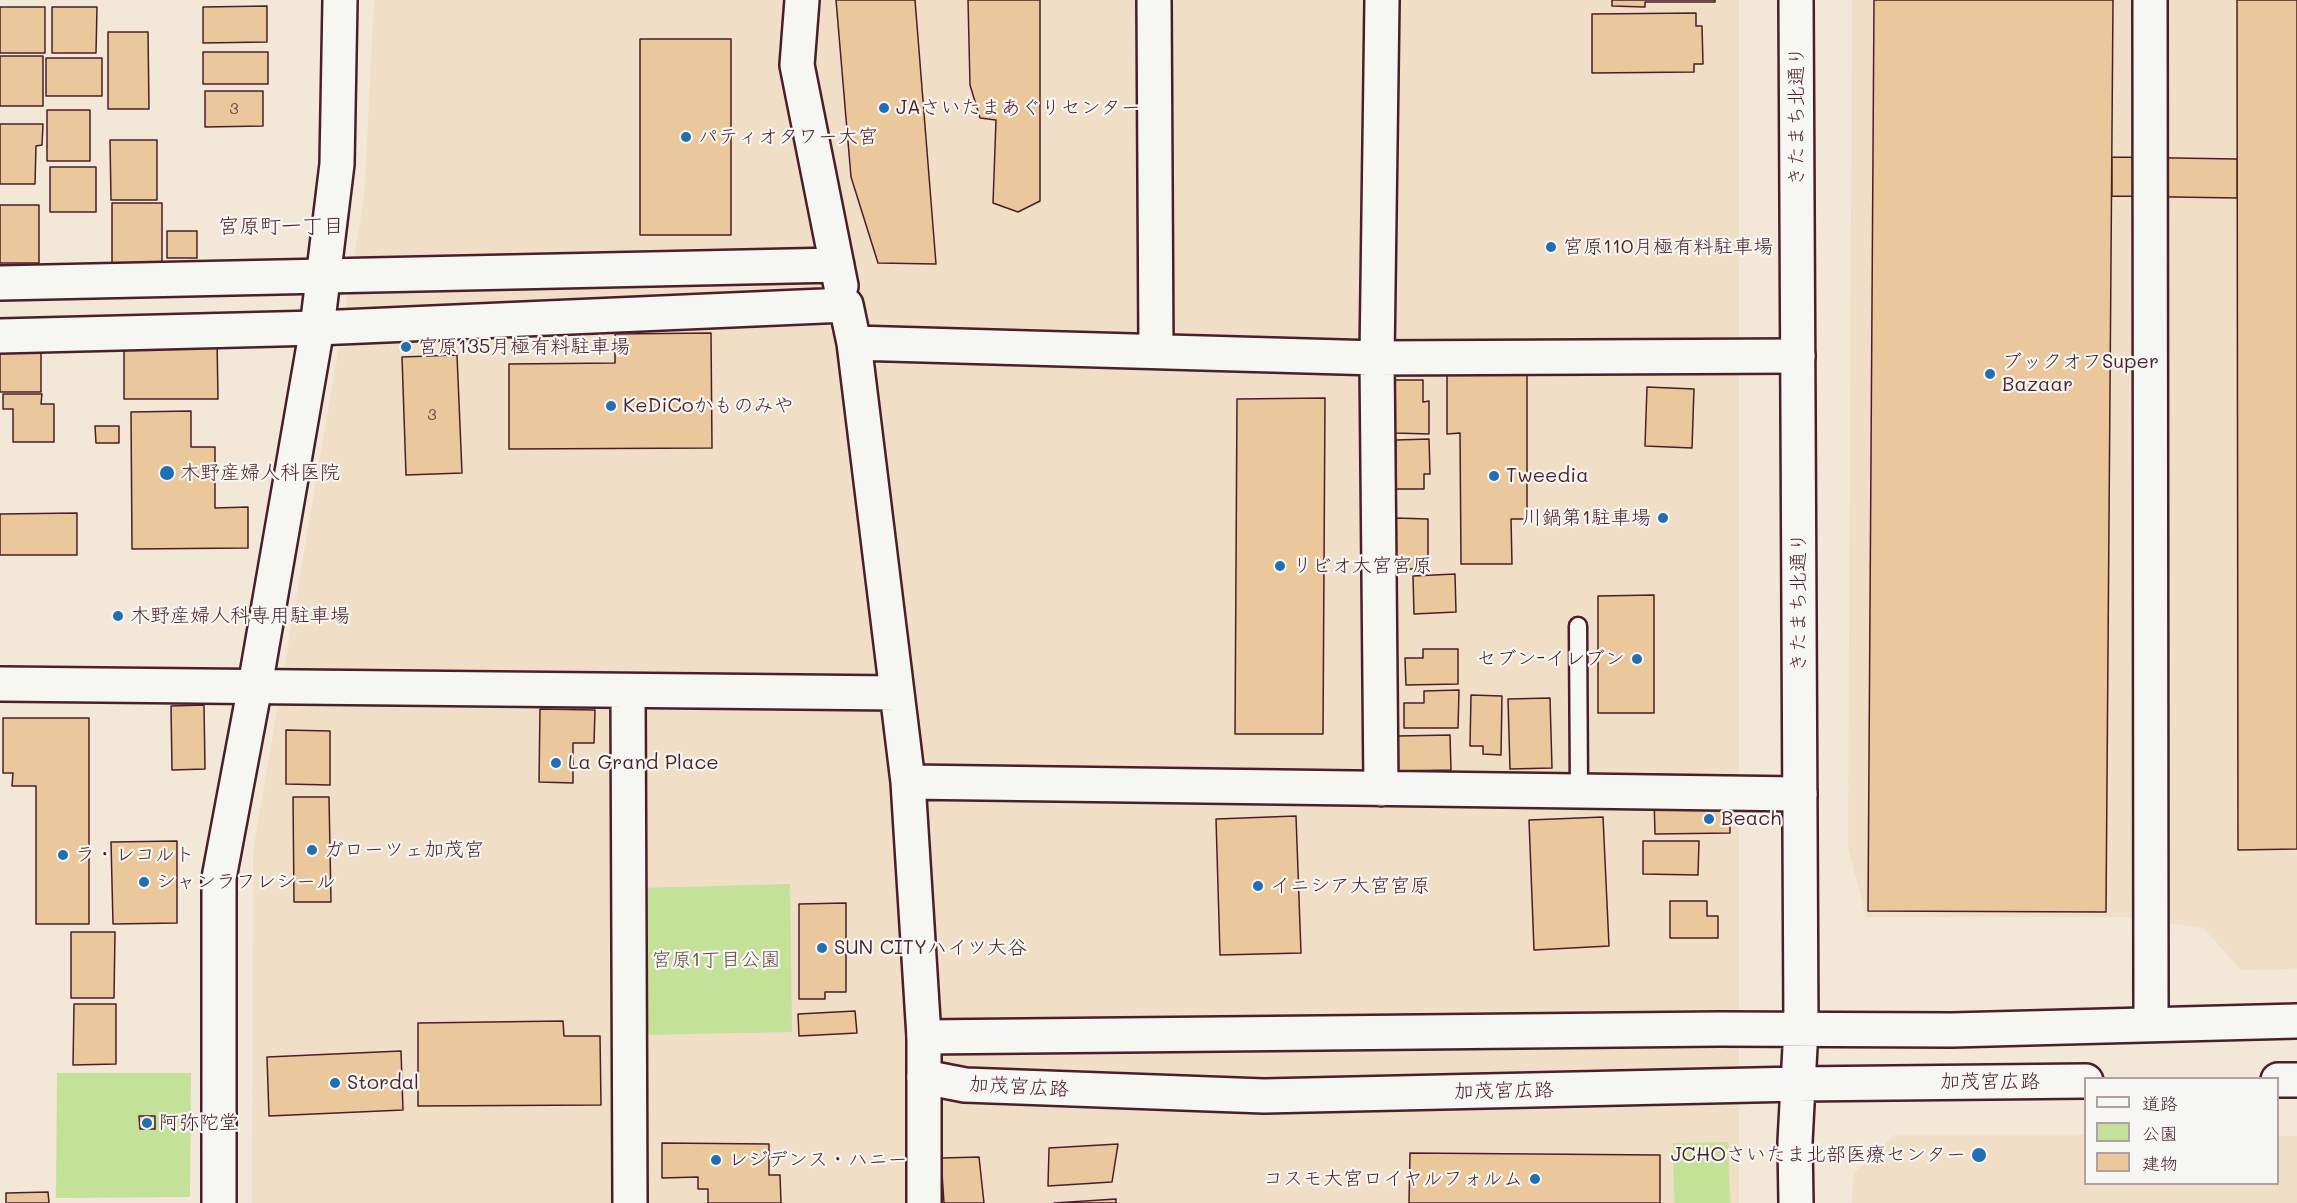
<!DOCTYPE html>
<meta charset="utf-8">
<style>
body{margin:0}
#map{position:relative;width:2297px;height:1203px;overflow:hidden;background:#f3e8d8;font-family:Mali,"Klee One",sans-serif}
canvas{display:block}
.legend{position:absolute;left:2084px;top:1077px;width:195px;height:108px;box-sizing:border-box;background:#f6f6f2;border:2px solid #b1a0a2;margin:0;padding:8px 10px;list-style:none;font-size:18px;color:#4a1f2b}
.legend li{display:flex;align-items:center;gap:12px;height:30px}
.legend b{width:30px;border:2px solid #b1a0a2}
</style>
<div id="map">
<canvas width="2297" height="1203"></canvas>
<ul class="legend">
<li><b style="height:8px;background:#f6f6f2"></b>道路</li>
<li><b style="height:16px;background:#c3e199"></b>公園</li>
<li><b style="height:16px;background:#ebc79c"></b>建物</li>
</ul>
</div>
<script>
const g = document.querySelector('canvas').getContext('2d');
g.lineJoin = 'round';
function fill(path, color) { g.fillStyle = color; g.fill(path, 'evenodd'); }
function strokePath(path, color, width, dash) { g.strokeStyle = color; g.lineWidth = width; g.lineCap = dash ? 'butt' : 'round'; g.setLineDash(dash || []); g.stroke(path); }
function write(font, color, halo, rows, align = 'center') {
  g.font = font + ' Mali,"Klee One",sans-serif'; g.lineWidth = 4.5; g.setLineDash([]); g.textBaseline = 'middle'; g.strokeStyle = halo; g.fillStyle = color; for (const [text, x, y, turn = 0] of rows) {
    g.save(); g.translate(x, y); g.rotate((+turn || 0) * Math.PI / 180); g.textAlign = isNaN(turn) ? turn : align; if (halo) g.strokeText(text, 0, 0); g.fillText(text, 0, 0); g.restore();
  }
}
const built = new Path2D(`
 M374,0H1739V1203H252L253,851L364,198Z
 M1852,0H2297V969L2241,970L2203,928L2125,917H1866L1848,847Z
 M1894,1135H2085L2086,1184H2278V1136H2297V1203H1852L1853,1174Z`);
const green = new Path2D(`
 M790,884L792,1032L643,1035L640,888Z
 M57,1073H191L190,1197L56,1198Z
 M1728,1142L1730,1203H1674L1673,1143Z`);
const building = new Path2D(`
 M836,0H915L936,264L878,263L851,177Z
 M968,0H1040V201L1018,212L993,203L996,120L980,118L970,85Z
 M1612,0H1715V2H1645V7L1612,6Z
 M1874,0H2113L2106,912L1868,911Z
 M2237,0H2297V849L2238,850Z
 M267,6V42L203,43V7Z
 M0,7H45V53H0Z
 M52,7H97L96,53H52Z
 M1696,13V26H1702L1703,64H1694V72L1592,73V14Z
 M108,32H148L149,109H108Z
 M640,39H731V235H640Z
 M203,52H268V84H203Z
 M0,56H43V106H0Z
 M46,58H102V96H46Z
 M205,91H263V126L205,127Z
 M47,110H90V161H47Z
 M0,124H43L42,145L36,146L35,184H0Z
 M110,140H157V200H111Z
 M2112,157L2237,159V198L2112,196Z
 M50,167H96V212H50Z
 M112,203H162V266H112Z
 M0,205H39V263H0Z
 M167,231H197V258H167Z
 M711,333L712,448L509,449V364L615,363V334Z
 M0,338H41V392H0Z
 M217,339L218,399H124V340Z
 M457,355L462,473L406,475L402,357Z
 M1447,373H1527V519H1511L1512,564H1461L1460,433L1447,434Z
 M1395,380H1423V402L1429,401V434L1395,433Z
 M1647,387L1694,389L1692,448L1645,446Z
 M3,394H42L41,404H54V442H13V409H3Z
 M1325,398L1323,734H1235L1237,399Z
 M191,411V447H215V508L248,507V548L132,549L131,412Z
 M95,426H119V443H96Z
 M1429,439L1430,474H1424V489H1396V440Z
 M77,513V555H0V514Z
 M1396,518L1428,519V569H1396Z
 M1455,574L1456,612L1414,614L1413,576Z
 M1654,595V713H1598V596Z
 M1423,649H1458V684L1406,685L1405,658H1423Z
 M1459,690L1458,728H1404V703H1424V691Z
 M1471,695L1502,696L1501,755L1483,754V746H1470Z
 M1550,698L1552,768L1510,769L1508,699Z
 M204,705L205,769L172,770L171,706Z
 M540,709L595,710L594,743H573V783L539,782Z
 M3,718H89V924H36V786H12L13,773H3Z
 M286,730L330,731V785L286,784Z
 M1450,735L1451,770L1398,771L1397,736Z
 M293,797H329L331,902H294Z
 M1654,798H1730V833L1655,834Z
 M1296,816L1301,953L1220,955L1216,819Z
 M1603,817L1609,946L1534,950L1529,820Z
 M177,841V923L113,924L111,842Z
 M1643,841H1699L1698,875L1643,874Z
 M1670,901H1707V916H1718V938H1670Z
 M846,903V992H825V999H799V904Z
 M71,932H115L114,998H71Z
 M74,1004H116V1064L73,1065Z
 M855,1011L857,1033L799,1036L798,1014Z
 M563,1021L564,1036H600L601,1105L418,1106V1023Z
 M401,1051L403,1110L269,1116L267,1057Z
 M139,1116H155V1129H140Z
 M662,1143L769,1144V1175H780L781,1203H708V1189H698V1177L662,1178Z
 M1118,1144L1112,1182L1048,1186L1049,1148Z
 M1410,1153L1660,1155V1203H1409Z
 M979,1157L984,1203H944L941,1158Z
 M48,1192L49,1203H6V1193Z
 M1116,1199V1203H1054Z`);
const lane = new Path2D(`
 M1578,626L1579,791`);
const street = new Path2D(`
 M802,0L797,65L841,286
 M1154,0L1156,351
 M2150,0L2151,1024
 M0,283L837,265
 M0,336L317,328L846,305L854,343L1377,358L1798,356
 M854,343L908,782L924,1037V1203
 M0,684L897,693
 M628,691L630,1203
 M908,782L1800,794
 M1381,789L1377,358L1382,0`);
const secondary = new Path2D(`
 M1796,0L1801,1028L1795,1142L1796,1203
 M924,1037L1719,1029L1952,1030L2297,1021
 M924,1077L965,1085L1264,1096L1798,1084L2086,1081
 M2278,1080H2297
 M219,1203V878L255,686L317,328L337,164L340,0`);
const markers = [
 [884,108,6,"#1f6fb2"],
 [686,137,6,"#1f6fb2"],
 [1551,247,6,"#1f6fb2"],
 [406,347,6,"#1f6fb2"],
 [1990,374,6,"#1f6fb2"],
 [611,406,6,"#1f6fb2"],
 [167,473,8,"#1f6fb2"],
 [1494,476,6,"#1f6fb2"],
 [1663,518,6,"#1f6fb2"],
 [1280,566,6,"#1f6fb2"],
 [118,616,6,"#1f6fb2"],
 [1637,659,6,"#1f6fb2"],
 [556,763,6,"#1f6fb2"],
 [1709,819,6,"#1f6fb2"],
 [312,850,6,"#1f6fb2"],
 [63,855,6,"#1f6fb2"],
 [144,882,6,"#1f6fb2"],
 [1258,886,6,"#1f6fb2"],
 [822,948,6,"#1f6fb2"],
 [335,1083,6,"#1f6fb2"],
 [147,1123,6,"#1f6fb2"],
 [1979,1155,8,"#1f6fb2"],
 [716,1160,6,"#1f6fb2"],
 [1535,1179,6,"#1f6fb2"]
];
const numberNames = [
 ["3",234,109],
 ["3",432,415]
];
const poiNames = [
 ["JAさいたまあぐりセンター",896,108],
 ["パティオタワー大宮",698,137],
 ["宮原110月極有料駐車場",1563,247],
 ["宮原135月極有料駐車場",418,347],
 ["ブックオフSuper",2002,362],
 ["Bazaar",2002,385],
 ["KeDiCoかものみや",623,406],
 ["木野産婦人科医院",180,473],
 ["Tweedia",1506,476],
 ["川鍋第1駐車場",1651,518,"right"],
 ["リビオ大宮宮原",1292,566],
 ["木野産婦人科専用駐車場",130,616],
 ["セブン-イレブン",1625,659,"right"],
 ["La Grand Place",568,763],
 ["Beach",1721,819],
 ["ガローツェ加茂宮",324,850],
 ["ラ・レコルト",75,855],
 ["シャンラフレシール",156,882],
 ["イニシア大宮宮原",1270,886],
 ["SUN CITYハイツ大谷",834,948],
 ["Stordal",347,1083],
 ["阿弥陀堂",159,1123],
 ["JCHOさいたま北部医療センター",1966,1155,"right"],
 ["レジデンス・ハニー",728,1160],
 ["コスモ大宮ロイヤルフォルム",1523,1179,"right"]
];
const streetNames = [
 ["きたまち北通り",1797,116,-90],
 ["きたまち北通り",1799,602,-90],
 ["加茂宮広路",1990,1082],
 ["加茂宮広路",1019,1087,3],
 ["加茂宮広路",1504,1091,-1]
];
const parkNames = [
 ["宮原1丁目公園",716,960]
];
const neighbourhoodNames = [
 ["宮原町一丁目",281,227]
];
fill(built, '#f1dec6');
fill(green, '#c3e199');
fill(building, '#ebc79c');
strokePath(building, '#4a1f2b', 1.5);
strokePath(lane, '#4a1f2b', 21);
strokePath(street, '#4a1f2b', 38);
strokePath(secondary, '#4a1f2b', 38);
strokePath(lane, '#f6f6f2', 16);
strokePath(street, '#f6f6f2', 33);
strokePath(secondary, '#f6f6f2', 33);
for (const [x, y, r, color] of markers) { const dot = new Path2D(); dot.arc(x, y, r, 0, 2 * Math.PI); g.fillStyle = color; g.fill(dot); strokePath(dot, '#f6f6f2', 2); }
write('16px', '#724947', null, numberNames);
write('20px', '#4a1f2b', '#f6f6f2', poiNames, 'left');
write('20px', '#4a1f2b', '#f6f6f2', streetNames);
write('20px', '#685046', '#f6f6f2', parkNames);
write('21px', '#4a1f2b', '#f6f6f2', neighbourhoodNames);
</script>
